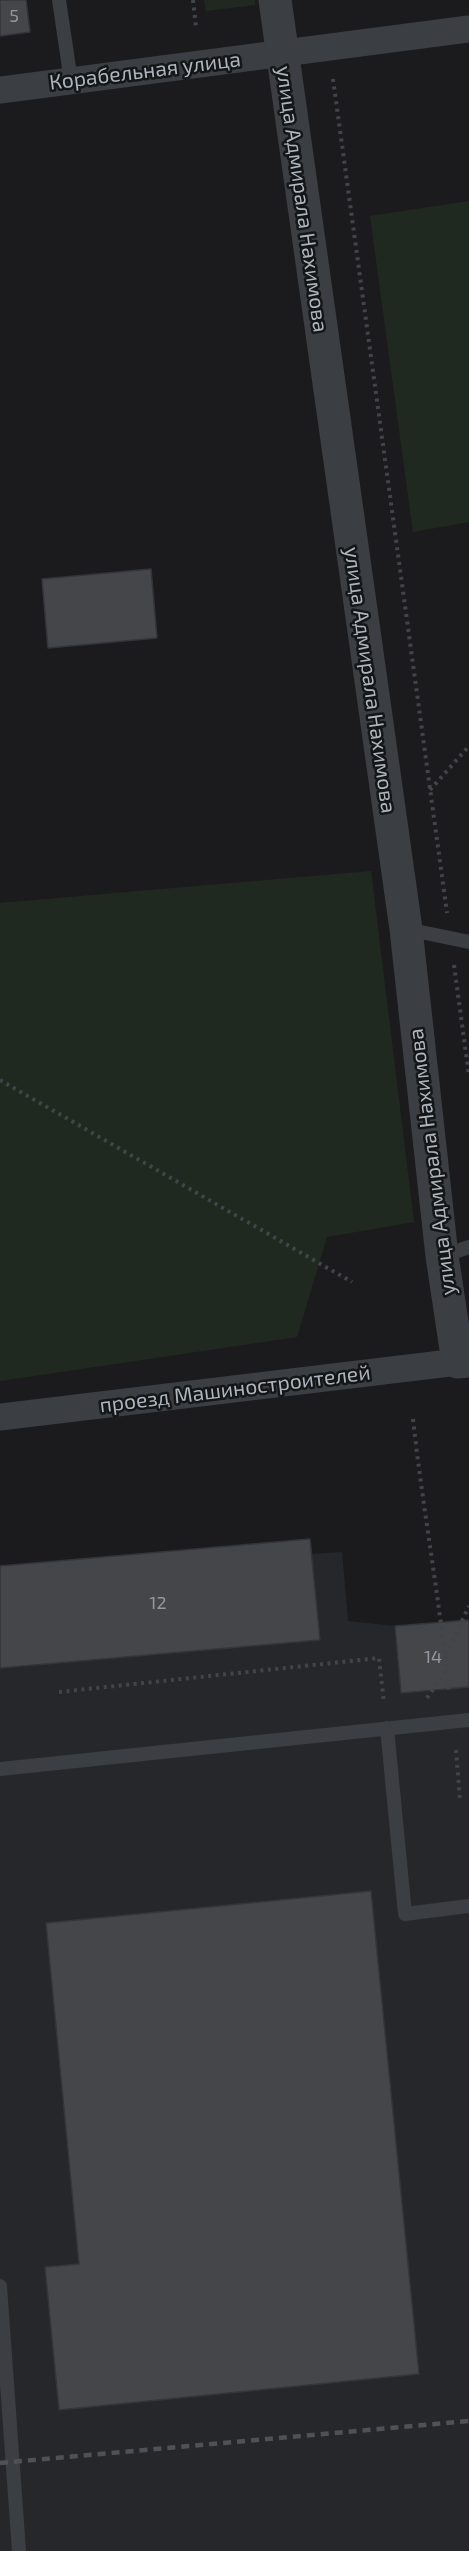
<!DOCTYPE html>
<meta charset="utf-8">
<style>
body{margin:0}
canvas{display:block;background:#1b1b1d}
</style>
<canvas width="469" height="2551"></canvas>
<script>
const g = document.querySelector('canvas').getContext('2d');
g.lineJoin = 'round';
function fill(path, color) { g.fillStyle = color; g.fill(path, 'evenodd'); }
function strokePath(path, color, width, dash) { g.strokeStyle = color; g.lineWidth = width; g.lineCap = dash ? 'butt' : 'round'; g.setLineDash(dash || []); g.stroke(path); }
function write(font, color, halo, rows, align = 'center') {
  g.font = font + ' "Exo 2",sans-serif'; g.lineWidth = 5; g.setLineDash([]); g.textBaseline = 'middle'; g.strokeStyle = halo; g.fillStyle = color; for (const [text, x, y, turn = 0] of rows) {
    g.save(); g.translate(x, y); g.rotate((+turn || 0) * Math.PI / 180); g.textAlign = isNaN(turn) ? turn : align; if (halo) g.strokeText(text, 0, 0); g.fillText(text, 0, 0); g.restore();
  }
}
const built = new Path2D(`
 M342,1552L348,1621L395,1626L469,1620V2551H0V1668L319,1640L312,1554Z`);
const green = new Path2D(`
 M204,0H255V5L206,11Z
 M469,201V522L413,532L370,216Z
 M371,871L414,1222L327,1237L297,1337L0,1381V903Z`);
const building = new Path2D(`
 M0,0H26L30,32L0,36Z
 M151,569L157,638L48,648L42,579Z
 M310,1539L320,1640L0,1668V1566Z
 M469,1620V1687L401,1693L395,1626Z
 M371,1891L419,2374L59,2410L45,2267L79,2264L46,1923Z`);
const path = new Path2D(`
 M193,0L196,27
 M333,79L447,913
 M430,790L469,746
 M454,965L469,1076
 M0,1080L352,1282
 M413,1419C423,1510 440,1601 449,1693
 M446,1655L469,1606
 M59,1692L379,1658L384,1703
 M427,1698L447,1669
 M456,1750L460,1800`);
const service = new Path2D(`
 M59,0L71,81
 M406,929L469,942
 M442,1256L469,1247
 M387,1728L405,1914L469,1906
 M0,1769L469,1720
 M0,2286L19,2551`);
const minor = new Path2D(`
 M0,90L469,29
 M0,1417L458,1362`);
const tertiary = new Path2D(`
 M275,0L406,929L442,1256L458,1362L469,1361`);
const rail = new Path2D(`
 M0,2463L469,2421`);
const numberNames = [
 ["5",14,16],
 ["12",158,1603],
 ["14",433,1657]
];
const streetNames = [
 ["Корабельная улица",145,71,-7],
 ["улица Адмирала Нахимова",302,199,82],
 ["улица Адмирала Нахимова",370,680,82],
 ["улица Адмирала Нахимова",432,1162,-97],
 ["проезд Машиностроителей",235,1389,-7]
];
fill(built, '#26272b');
fill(green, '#202920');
fill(building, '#44464a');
strokePath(building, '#34353a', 1.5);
strokePath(path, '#41454a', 4, [3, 4.5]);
strokePath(service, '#3b3e43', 14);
strokePath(minor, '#3b3e43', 27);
strokePath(tertiary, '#3b3e43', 33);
strokePath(rail, '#4e5258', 4.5, [8, 6]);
write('18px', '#9299a1', null, numberNames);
write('21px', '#acb5be', '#151618', streetNames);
</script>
